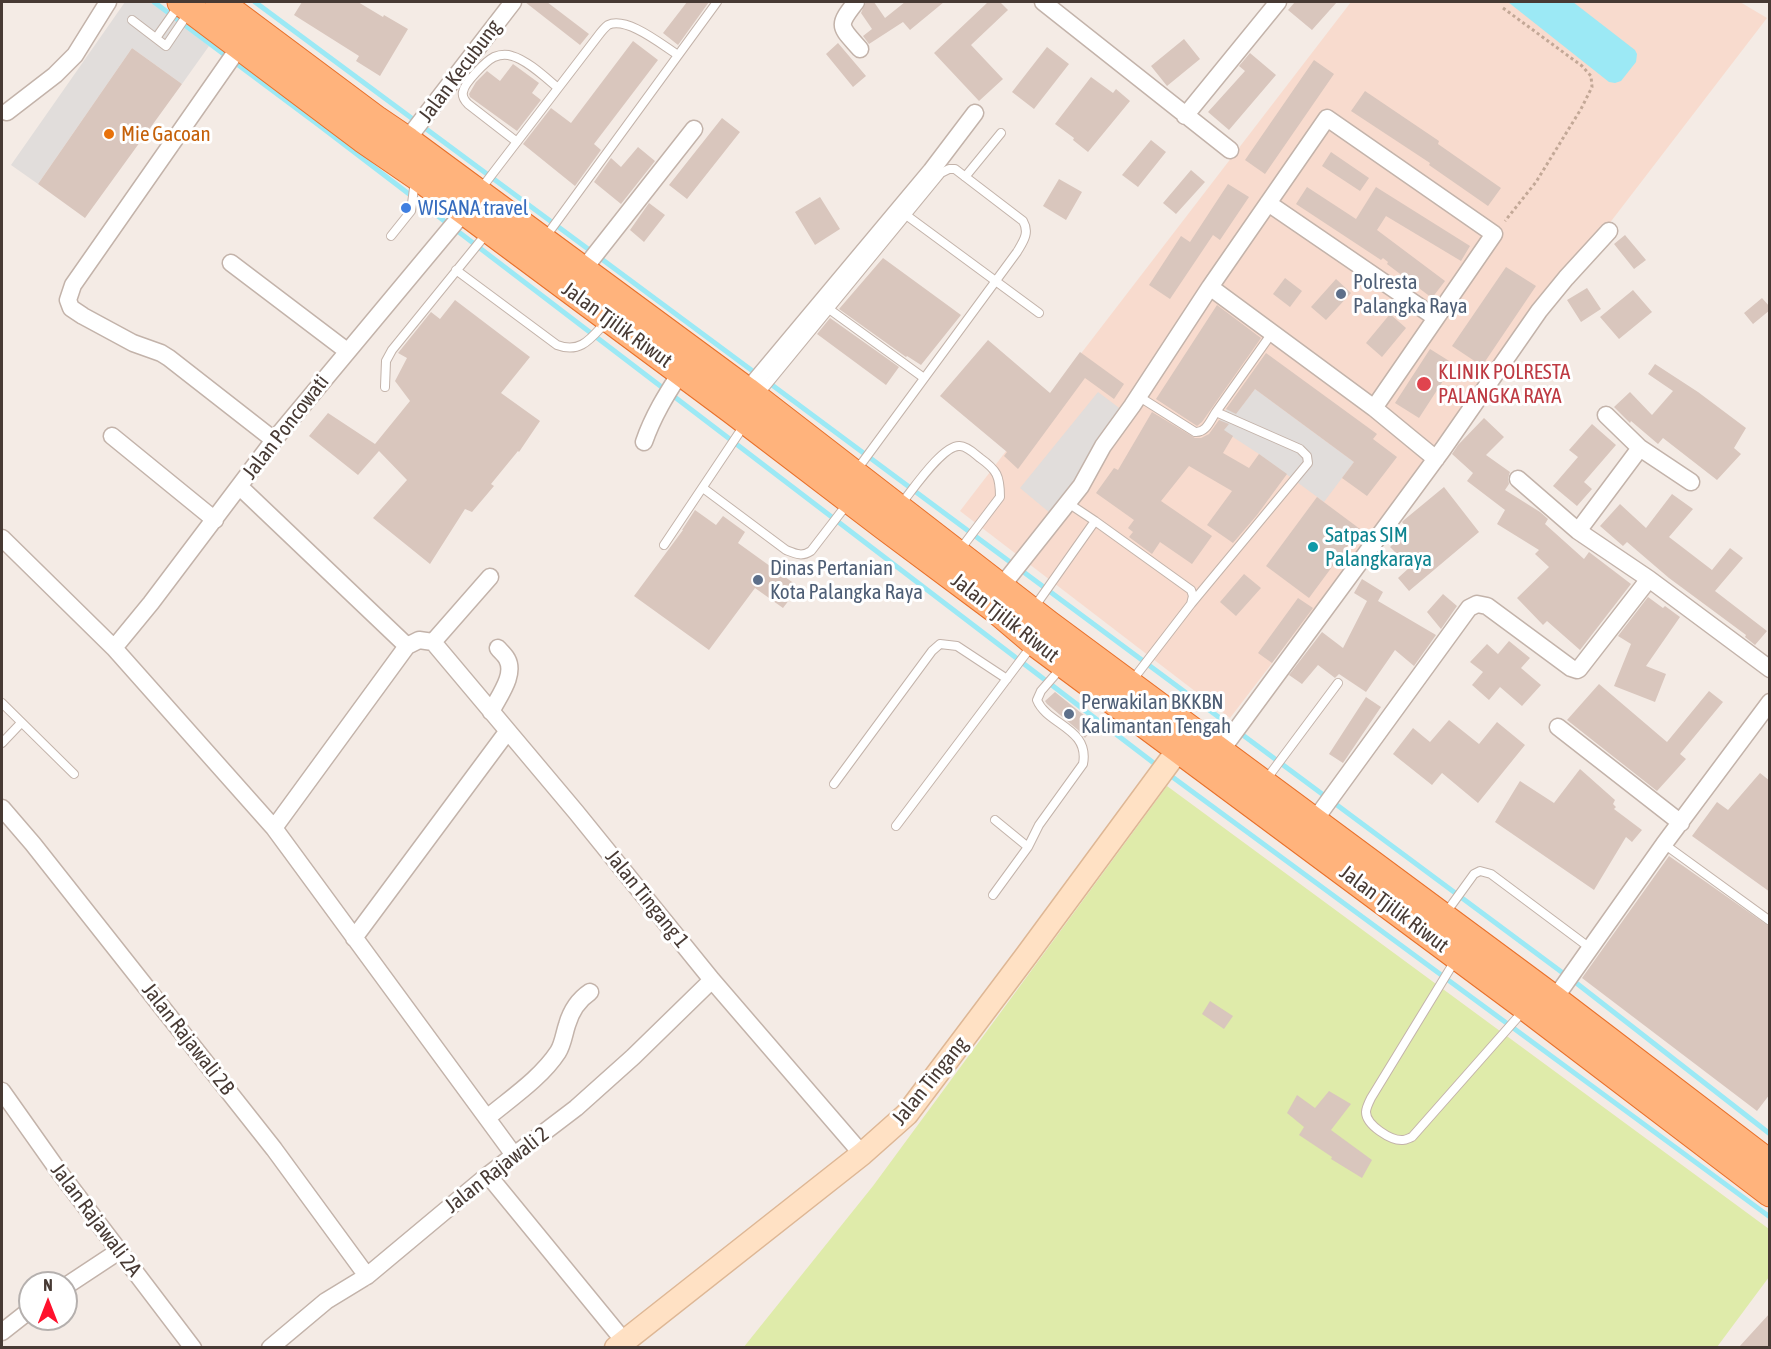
<!DOCTYPE html>
<style>
body{margin:0}
#map{position:relative;width:1771px;height:1349px;overflow:hidden;background:#f4ebe5;font-family:"Asap Condensed",sans-serif}
canvas{display:block}
.frame{position:absolute;inset:0;border:3px solid #473a34;pointer-events:none}
.north{position:absolute;left:18px;top:1271px;width:60px;height:60px;box-sizing:border-box;background:#fff;border:2px solid #b5b0ae;border-radius:50%;rotate:0deg;font-size:16px;font-weight:700;line-height:24px;text-align:center;color:#473a34}
.north::after{content:'';display:block;margin:auto;width:21px;height:27px;background:#ff112c;clip-path:polygon(50% 0,100% 100%,50% 72%,0 100%)}
</style>
<div id="map">
<canvas width="1771" height="1349"></canvas>
<div class="frame"></div>
<div class="north">N</div>
</div>
<script>
const g = document.querySelector('canvas').getContext('2d');
g.lineJoin = 'round';
function fill(path, color) { g.fillStyle = color; g.fill(path, 'evenodd'); }
function strokePath(path, color, width, dash) { g.strokeStyle = color; g.lineWidth = width; g.lineCap = dash ? 'butt' : 'round'; g.setLineDash(dash || []); g.stroke(path); }
function write(font, color, halo, rows, align = 'center') {
  g.font = font + ' "Asap Condensed",sans-serif'; g.lineWidth = 6; g.setLineDash([]); g.textBaseline = 'middle'; g.strokeStyle = halo; g.fillStyle = color; for (const [text, x, y, turn = 0] of rows) {
    g.save(); g.translate(x, y); g.rotate((+turn || 0) * Math.PI / 180); g.textAlign = isNaN(turn) ? turn : align; if (halo) g.strokeText(text, 0, 0); g.fillText(text, 0, 0); g.restore();
  }
}
const commercial = new Path2D(`
 M1351,2H1740L1767,18L1230,718L960,511Z`);
const green = new Path2D(`
 M1167,786L1769,1229V1277L1717,1347L743,1348L873,1186Z`);
const parking = new Path2D(`
 M125,2H153L209,46L182,84L132,48L38,184L11,165Z
 M1255,389L1354,462L1324,502L1259,454L1216,426L1229,405L1238,411Z
 M1098,392L1126,413L1056,518L1020,488Z`);
const water = new Path2D(`
 M1508,2H1573L1635,50L1637,54L1636,62L1621,81L1615,83L1609,82Z`);
const stream = new Path2D(`
 M154,2L320,126L1159,767
 M255,2L758,375
 M768,382L1575,982L1770,1134
 M1167,773L1770,1217`);
const building = new Path2D(`
 M302,2H358L383,17L384,15L408,29L380,76L356,61L359,56L294,15Z
 M525,2H547L589,34L580,45Z
 M687,2H709L678,45L663,33Z
 M866,2H874L885,18L905,2H944L910,30L903,22L869,44L863,36L872,29L861,13Z
 M988,2H1000L1008,10L971,45L1003,79L979,101L934,53Z
 M1295,2H1337L1312,30L1288,10Z
 M1184,39L1200,59L1167,86L1151,66Z
 M633,41L658,60L594,144L601,150L575,186L523,144L551,108L571,123Z
 M838,43L866,76L853,87L826,54Z
 M1047,47L1069,64L1034,109L1012,92Z
 M132,48L182,84L85,218L38,184Z
 M1250,53L1276,75L1229,130L1208,112L1245,71L1239,66Z
 M1314,60L1334,74L1265,174L1245,160Z
 M513,64L539,83L532,93L541,100L517,131L470,97L469,94L476,82L487,71L500,81Z
 M1091,77L1113,93L1116,89L1130,101L1088,152L1073,140L1074,138L1055,124Z
 M1365,91L1439,141L1438,144L1501,188L1488,206L1429,165L1430,163L1351,111Z
 M722,118L740,132L687,199L669,185Z
 M1151,140L1166,152L1138,187L1122,175Z
 M638,147L655,161L621,204L594,182L611,158L621,167Z
 M1331,152L1369,178L1360,191L1322,166Z
 M1191,170L1205,182L1176,214L1163,203Z
 M1059,179L1082,192L1066,220L1043,206Z
 M1228,184L1249,197L1220,240L1213,235L1170,299L1149,285L1181,236L1190,242Z
 M1307,187L1356,219L1376,187L1470,246L1461,261L1386,216L1377,230L1445,281L1432,298L1387,264L1388,262L1383,258L1381,260L1296,204Z
 M820,197L840,229L815,245L795,212Z
 M649,203L665,215L644,242L630,230Z
 M1625,235L1646,260L1634,269L1614,244Z
 M883,258L961,315L921,365L907,356L906,357L839,309Z
 M1506,267L1536,286L1482,366L1452,346Z
 M1285,278L1302,291L1290,307L1273,294Z
 M1336,279L1351,293L1326,320L1311,307Z
 M1587,288L1601,309L1581,322L1567,300Z
 M1633,290L1652,312L1619,339L1600,317Z
 M1762,298L1770,307V310L1753,324L1744,313Z
 M455,300L530,357L501,393L540,421L519,452L518,451L491,484L494,486L472,512L465,509L430,564L373,518L407,480L379,451L358,475L309,436L328,413L375,444L410,401L395,381L407,358L398,353L431,312L440,319Z
 M1217,305L1261,338L1202,422L1197,426L1156,399Z
 M1390,314L1406,328L1382,357L1366,343Z
 M830,318L899,367L886,385L817,334Z
 M988,340L1050,393L1080,352L1124,384L1114,399L1085,378L1018,469L1004,456L1007,452L940,396Z
 M1430,349L1454,364L1419,418L1395,403Z
 M1266,353L1377,434L1373,439L1397,457L1367,496L1342,478L1354,462L1255,389L1236,414L1226,409Z
 M1655,364L1698,392L1746,428L1734,448L1741,454L1717,480L1663,438L1658,444L1631,421L1630,423L1614,407L1630,392L1652,415L1673,391L1648,374Z
 M1152,412L1195,438H1201L1209,434L1219,420L1229,424L1224,430L1233,436L1223,453L1249,468L1259,454L1287,474L1257,515L1233,543L1207,525L1232,491L1189,466L1161,501L1212,536L1192,564L1160,542L1152,554L1129,537L1133,532L1128,528L1134,520L1096,493L1114,468L1118,470Z
 M1484,418L1504,437L1486,455L1510,472L1508,478L1509,484L1505,490L1540,512L1548,519L1545,524L1584,559L1589,552L1631,584L1580,650L1547,621L1543,625L1517,598L1549,567L1535,554L1539,550L1497,524L1505,510L1467,481L1473,473L1452,454L1458,445Z
 M1592,424L1616,445L1584,482L1592,489L1577,506L1553,486L1578,457L1569,450Z
 M1444,487L1479,532L1409,591L1398,578L1410,567L1390,547L1408,529L1402,522L1404,520Z
 M1672,494L1693,509L1669,537L1712,570L1730,548L1743,558L1715,591L1767,631L1755,645L1745,637L1746,635L1669,578L1627,542L1623,546L1600,526L1620,504L1646,528Z
 M1317,497L1360,529L1309,598L1266,566Z
 M695,510L716,525L723,516L745,532L738,543L799,587L783,608L755,588L709,650L634,596L683,530H682Z
 M1244,574L1261,588L1236,616L1220,602Z
 M1362,579L1383,592L1378,601L1436,635L1414,666L1395,650L1366,692L1339,674L1335,678L1318,665L1302,684L1289,675L1322,632L1343,648L1367,601L1354,593Z
 M1443,594L1457,606L1441,629L1427,612Z
 M1648,597L1663,608L1665,606L1680,617L1646,666L1666,674L1655,702L1614,686L1631,644L1618,636Z
 M1298,598L1313,608L1272,663L1258,653Z
 M1509,641L1530,658L1521,668L1541,685L1522,706L1500,687L1489,700L1472,685L1483,672L1470,662L1487,644L1498,654Z
 M1599,684L1667,742L1709,691L1723,702L1680,754L1686,759L1657,791L1567,720Z
 M1055,692L1096,725L1085,738L1078,730L1047,704L1045,701Z
 M1366,697L1381,707L1343,763L1329,754Z
 M1449,720L1479,744L1497,722L1525,745L1478,803L1442,773L1432,785L1393,754L1413,728L1430,742Z
 M1580,769L1615,800L1613,804L1616,807L1614,809L1642,830L1632,842L1626,837L1594,890L1495,822L1520,781L1554,803Z
 M1760,773L1770,781V892L1692,836L1717,802L1728,810Z
 M1669,856L1770,927V1094L1757,1111L1582,978Z
 M1210,1001L1233,1016L1224,1029L1202,1014Z
 M1329,1091L1351,1104L1331,1130L1372,1160L1362,1178L1331,1159L1332,1157L1299,1135L1304,1127L1287,1113L1297,1095L1315,1108Z
 M1770,1313V1347H1739Z`);
const path = new Path2D(`
 M1503,8L1582,66L1591,76L1592,87L1581,109L1536,182L1505,221`);
const service = new Path2D(`
 M132,20L166,46L189,12
 M156,38L180,4
 M517,142L468,104C465,101 462,96 463,92C464,83 486,61 494,57C499,55 506,54 512,56C527,60 546,78 558,88
 M965,177L1001,133
 M480,190L598,36C601,32 604,28 608,25C627,16 662,45 678,55
 M906,215L1039,313
 M391,236L411,211L415,181
 M544,239L717,2
 M456,270L557,345C581,354 591,338 606,322
 M829,309L924,378
 M385,387L386,361L392,350L487,233
 M758,396L941,173L949,169H955L1023,221C1030,233 1023,242 1017,252L856,471
 M1138,396L1195,432C1206,433 1210,421 1216,412L1300,449L1307,456L1308,463L1191,604
 M1216,412L1272,333
 M703,488L786,550C796,554 802,557 811,551L848,503
 M1068,503L1095,521
 M901,504C912,491 943,444 960,446C967,446 975,454 980,458C997,470 1000,476 1000,497L959,551
 M664,545L745,424
 M1033,609L1095,521L1191,590L1193,596L1191,604L1131,682
 M2,703L74,774
 M2,743L21,723
 M1265,781L1338,683
 M834,784L932,651L940,644L957,646L1007,679
 M995,820L1028,847
 M896,826L1033,644
 M1664,844L1770,921
 M993,895L1028,847L1039,825L1083,764C1090,728 1047,725 1037,700L1041,691L1061,668
 M1445,914L1474,874L1480,871L1491,874L1590,948
 M1456,959L1371,1098C1369,1102 1366,1108 1366,1112C1366,1125 1391,1141 1403,1140C1406,1140 1409,1138 1412,1137L1525,1009`);
const minor = new Path2D(`
 M856,2C836,27 840,26 860,49
 M1043,2L1230,150
 M240,46L73,285L68,300L71,308L83,316L133,343L161,353L169,358L274,440
 M7,112L55,75L75,55L108,2
 M1185,116L1278,2
 M402,146L513,2
 M1268,203L1436,318
 M231,263L347,351
 M583,270L694,129
 M747,391L931,171L975,113
 M1374,408L1436,459
 M1606,415L1640,448
 M112,436L215,520
 M644,442C653,416 666,395 681,372
 M1518,479L1578,531L1649,579
 M240,487L407,646
 M1578,531L1640,448L1691,482
 M2,538L114,648L274,828L514,1155
 M1001,587L1081,486L1103,446L1132,406L1210,287L1327,118L1494,234L1374,408L1210,287
 M433,642L576,812L712,980L862,1154
 M433,642L490,577
 M114,648L151,603L274,440L464,212
 M491,712C498,697 516,675 507,659C505,655 500,651 498,648
 M1558,727L1681,823
 M1220,752L1443,449L1539,311L1566,278L1609,231
 M2,808L33,844L274,1149L367,1276
 M1314,821L1469,608L1477,604L1487,606L1571,668L1577,670L1579,669L1649,579L1770,669
 M274,828L407,646L419,640L433,642
 M354,938L507,732
 M1550,1005L1664,844L1770,702
 M2,1091L60,1173L193,1348
 M487,1118C511,1098 541,1078 558,1052C563,1044 564,1034 567,1025C571,1011 578,1000 590,992
 M488,1175L624,1341
 M66,1286L119,1251
 M2,1332L30,1310
 M270,1348L326,1301L367,1276L488,1175L576,1108L633,1057L712,980`);
const secondary = new Path2D(`
 M616,1348L862,1154L907,1114L1026,956L1178,750`);
const trunk = new Path2D(`
 M181,2L363,139L417,176L732,410L884,526L994,608L1034,642L1527,1008L1770,1193
 M219,2L377,120L408,141L747,391L1048,624L1554,999L1770,1164`);
const markers = [
 [109,134,6,"#e8710a"],
 [406,208,6,"#3f7fe0"],
 [1341,294,6,"#5c6f8a"],
 [1424,384,8,"#e0444e"],
 [1313,547,6,"#0f9aa8"],
 [758,580,6,"#5c6f8a"],
 [1069,714,6,"#5c6f8a"]
];
const streetNames = [
 ["Jalan Kecubung",460,71,-53],
 ["Jalan Tjilik Riwut",617,325,36],
 ["Jalan Poncowati",286,427,-52],
 ["Jalan Tjilik Riwut",1005,618,38],
 ["Jalan Tingang 1",647,899,51],
 ["Jalan Tjilik Riwut",1394,909,37],
 ["Jalan Rajawali 2B",188,1039,52],
 ["Jalan Tingang",930,1081,-51],
 ["Jalan Rajawali 2",497,1170,-38],
 ["Jalan Rajawali 2A",96,1220,53]
];
const foodNames = [
 ["Mie Gacoan",121,134]
];
const shopNames = [
 ["WISANA travel",418,208]
];
const serviceNames = [
 ["Polresta",1353,282],
 ["Palangka Raya",1353,306],
 ["Dinas Pertanian",770,568],
 ["Kota Palangka Raya",770,592],
 ["Perwakilan BKKBN",1081,702],
 ["Kalimantan Tengah",1081,726]
];
const healthNames = [
 ["KLINIK POLRESTA",1438,372],
 ["PALANGKA RAYA",1438,396]
];
const cultureNames = [
 ["Satpas SIM",1325,535],
 ["Palangkaraya",1325,559]
];
fill(commercial, '#f8dbce');
fill(green, '#dfebaa');
fill(parking, '#e1dddb');
fill(water, '#9ce9f5');
strokePath(stream, '#9ce9f5', 5);
fill(building, '#d9c6bd');
strokePath(service, '#c3b3aa', 10);
strokePath(minor, '#c3b3aa', 19);
strokePath(secondary, '#deb795', 25);
strokePath(trunk, '#e9702a', 29);
strokePath(path, '#c3a897', 3, [3, 3]);
strokePath(service, '#fff', 8);
strokePath(minor, '#fff', 16);
strokePath(secondary, '#ffe1c4', 22);
strokePath(trunk, '#ffb37c', 27);
for (const [x, y, r, color] of markers) { const dot = new Path2D(); dot.arc(x, y, r, 0, 2 * Math.PI); g.fillStyle = color; g.fill(dot); strokePath(dot, '#fff', 2); }
write('21px', '#473a34', '#fff', streetNames);
write('21px', '#c56008', '#fff', foodNames, 'left');
write('21px', '#366cbe', '#fff', shopNames, 'left');
write('21px', '#4e5e75', '#fff', serviceNames, 'left');
write('21px', '#be3a42', '#fff', healthNames, 'left');
write('21px', '#0d838f', '#fff', cultureNames, 'left');
</script>
